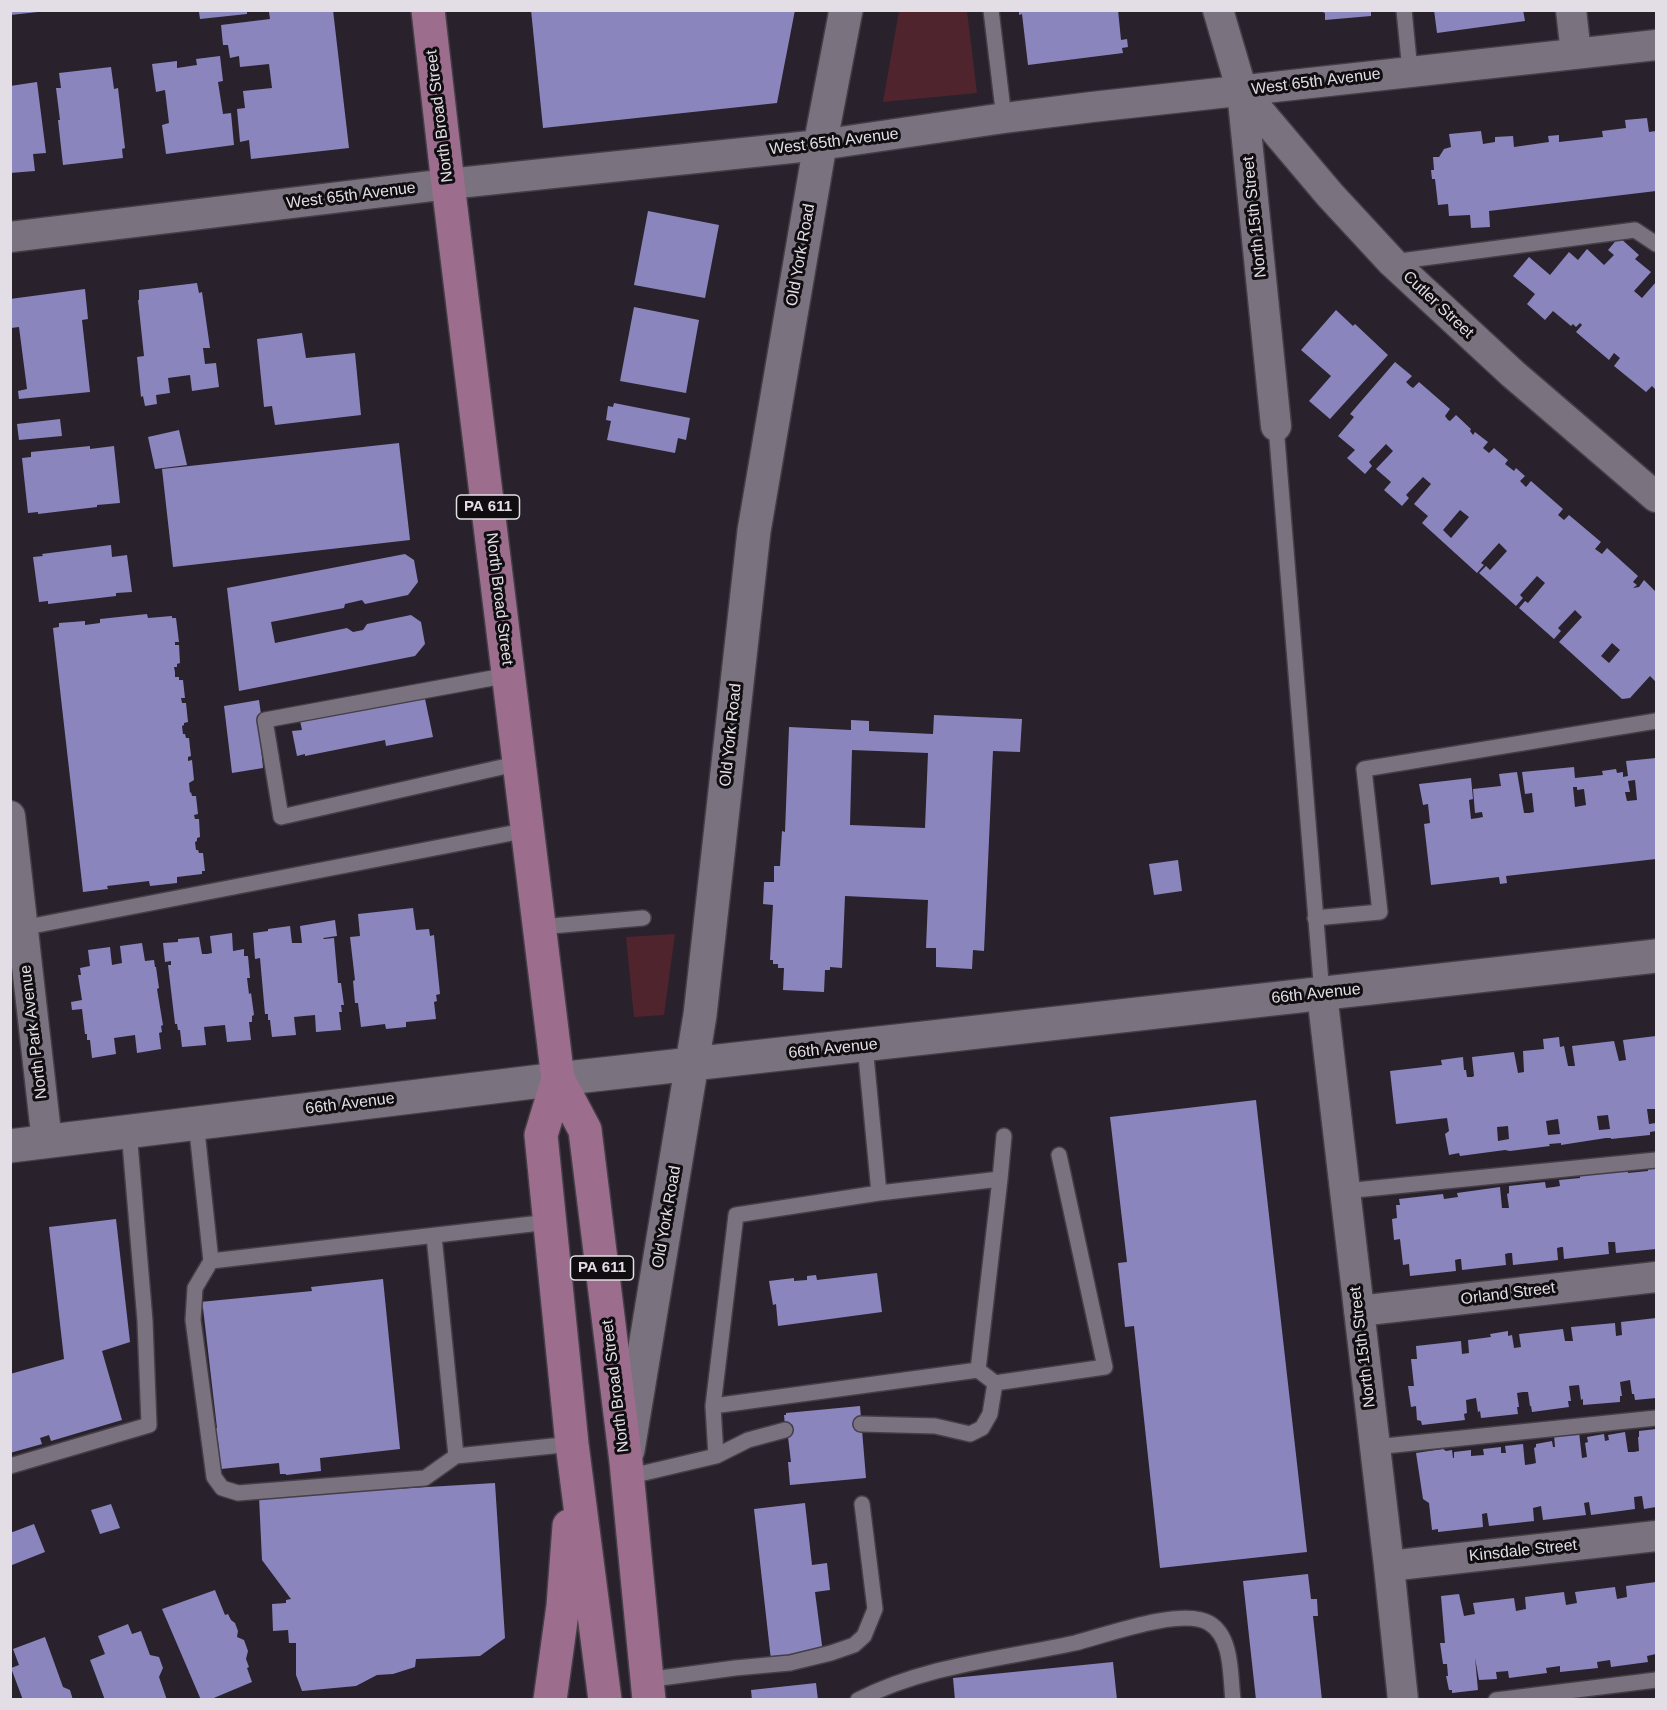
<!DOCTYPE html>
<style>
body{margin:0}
#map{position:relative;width:1667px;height:1710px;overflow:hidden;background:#29222c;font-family:Arial,sans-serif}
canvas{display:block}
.frame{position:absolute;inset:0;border:12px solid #e3dee5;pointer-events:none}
</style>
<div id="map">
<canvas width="1667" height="1710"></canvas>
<div class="frame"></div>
</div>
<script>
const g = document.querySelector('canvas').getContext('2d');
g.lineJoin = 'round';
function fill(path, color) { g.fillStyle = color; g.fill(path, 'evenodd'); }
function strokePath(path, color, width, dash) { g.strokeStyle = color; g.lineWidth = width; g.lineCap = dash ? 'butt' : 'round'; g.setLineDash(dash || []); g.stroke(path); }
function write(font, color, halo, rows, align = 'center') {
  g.font = font + ' Arial,sans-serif'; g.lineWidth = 6; g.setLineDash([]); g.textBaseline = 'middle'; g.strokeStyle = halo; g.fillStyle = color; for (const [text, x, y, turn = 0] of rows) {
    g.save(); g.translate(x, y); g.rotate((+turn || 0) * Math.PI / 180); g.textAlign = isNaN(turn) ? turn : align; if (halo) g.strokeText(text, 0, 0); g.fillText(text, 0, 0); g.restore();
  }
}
const green = new Path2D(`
 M899,11H967L977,93L883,102Z
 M675,934L664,1015L634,1017L626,937Z`);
const building = new Path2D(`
 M10,10H38V12L10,15Z
 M203,10H247V14L200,19L199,12Z
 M284,10H333L349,148L251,159L249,140L240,142L237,109L245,108L243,91L272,88L269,64L240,67L239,56L230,58L228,45H223L221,25L270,19L269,12Z
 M531,10H795L777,103L543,128Z
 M1019,10H1118L1121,40L1127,39L1128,47L1122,48L1123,53L1028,65L1022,14L1019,15Z
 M1318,10H1371V16L1325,20V13Z
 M1434,10H1523L1525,21L1437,33Z
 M220,56L223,81L218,82L223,114L231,113L234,145L166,154L162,125L169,123L165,90L156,92L152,64L177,61V68L197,65L196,59Z
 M111,67L114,89L118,88L125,148L122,149L123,158L63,165L58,120H60L56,88H61L59,73Z
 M37,82L46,153L33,154L35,171L10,173V86Z
 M1647,118L1649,132L1656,131V191L1489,211L1490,227L1471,228L1470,215L1449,216L1448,204L1438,205L1435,179H1432L1431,170H1434L1433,157H1439L1444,149L1451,147L1449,134L1481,131L1483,144L1495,142V137L1513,136L1514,147L1549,142L1548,136L1559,135V142L1603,137L1602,131L1626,128L1625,120Z
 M648,211L719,225L705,298L634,285Z
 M1619,237L1639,255L1635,259L1651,272L1634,291L1642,298L1656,282V390L1652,386L1646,392L1614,366L1620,358L1614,353L1609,360L1576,332L1582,325L1580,323L1576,327L1573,324L1571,326L1553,311L1545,320L1527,304L1535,294L1513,276L1529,257L1550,275L1569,252L1578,260L1587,249L1604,265L1614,255L1608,250Z
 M197,283L199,293L202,292L210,348H203L205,364L216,363L219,387L192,391L190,375L168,378L170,393L156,395L157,404L145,406L143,396L141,397L137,357L144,356L138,300H139V290Z
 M85,289L88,319L82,320L90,392L19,399L18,391L27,389L19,327L11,328L10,299Z
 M634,307L699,320L686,393L620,381Z
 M1336,310L1353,326L1355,324L1388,355L1330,419L1309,401L1331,376L1301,350Z
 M302,333L306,358L355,353L361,415L275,425L272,406L264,407L257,339Z
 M1395,362L1412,376L1406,382L1410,386L1413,388L1419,382L1450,409L1445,416L1448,420L1450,421L1456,415L1471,429L1470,431L1473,435L1475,432L1488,442L1483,448L1489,453L1494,448L1508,460L1505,464L1514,471L1516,468L1525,476L1520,481L1526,487L1531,481L1563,509L1558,515L1564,520L1569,515L1601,542L1595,549L1602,554L1607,548L1638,576L1633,582L1637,585L1633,588L1639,587L1644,580L1656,592V682L1650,676L1630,698L1622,699L1559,642L1582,617L1575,610L1558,628L1561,631L1554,639L1519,608L1525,601L1528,603L1545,583L1537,576L1520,595L1523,598L1516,606L1479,573L1486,566L1490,570L1507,551L1499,543L1481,563L1484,565L1477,573L1422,523L1428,516L1414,504L1431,484L1423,477L1406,495L1409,498L1402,506L1384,490L1391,482L1376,469L1393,451L1386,444L1369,462L1372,466L1365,474L1347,458L1355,450L1338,436L1354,417L1350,414ZM1460,510L1469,517L1451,538L1443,530ZM1612,643L1620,650L1609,663L1601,656Z
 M614,403L690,418L686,440L678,438L675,453L607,440L611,421L606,420L608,406L613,407Z
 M60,419L62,436L19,440L17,424Z
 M179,430L187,465L155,469L148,437Z
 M399,443L410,540L173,567L162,469Z
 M90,446V449L114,446L120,503L97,505V507L38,514V512L28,513L22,458L31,457V452Z
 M111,545L112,557L127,555L132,592L116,593V596L48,604V601L39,602L33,557L43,556L42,554Z
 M405,554L414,560L418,582L408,595L365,604L362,600L345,604L344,608L271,622L275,643L347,628L353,632L363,630L367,624L411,615L421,622L425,644L415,656L239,691L227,588Z
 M147,614L148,618L172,616V618H176L179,642H175V645H179L180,663L177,664V667H174L175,672V677H179V680H183L185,698H181L182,703H186L188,722L184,723V725L182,726L183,734H185L186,738H189L191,756L188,757V761L192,760L194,780L189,783L190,793L191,792L192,796H196L198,814L194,815L195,819H199L200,837L197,838V841L195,842L196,850H198L199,853H203L205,871H202V874L177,877V883L150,886L149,881L107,886L108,889L83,892L53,628L59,627V623L85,621V625L100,623V619Z
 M424,694L433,737L386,746L385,740L305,756V754L297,756L292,731L302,730L299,716Z
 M259,700L264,736H260L263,768L232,773L224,706Z
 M934,715L1022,719L1020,752L993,751L984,951L973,950L972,969L936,967V948H926L928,900L845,896L842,968L830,967V970H825L824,992L783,990L784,968H778V964H773V960H770L773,905L763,904L764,882H774V866H780L782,831L785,832L789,727L851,730V720L869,721V731L933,734ZM852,750L928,753L925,828L850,825Z
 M1656,758V859L1506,876L1507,883L1500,884L1499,877L1431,885L1424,824L1430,823L1428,804L1423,805L1419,784L1471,778L1473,799L1469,800L1471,819L1478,818L1483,817L1482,812L1475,813L1473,789L1501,786L1499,774L1517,772L1524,813H1529L1534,812L1532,793L1525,794L1522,772L1574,767L1575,778L1603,775L1602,771L1616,769L1617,773L1623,772V777L1628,776L1626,761ZM1635,780L1637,800L1627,801L1625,792H1630L1628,781ZM1573,787H1577V790L1584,789L1586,805L1575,807Z
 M1178,860L1182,891L1154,895L1149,864Z
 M413,908L416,930L429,929L430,936L434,935L440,994L436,995L437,1001L434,1002L436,1019L406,1022V1027L386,1029L385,1024L361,1027L358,1003H355L353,981L355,980L350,937L360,936L358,914Z
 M335,920L337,936L323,938L324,939L334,938L338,983H341L344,1005H341L342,1012H339L341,1030L316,1032L315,1015L304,1016L294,1017L296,1035L272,1037L270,1020H268V1014H265L260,958L255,959L253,933L268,931V929L290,926L292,943H302L300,926Z
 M232,933L233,951L244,949V956H248L250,978H247L249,994L251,993L254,1015L252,1016V1022H249L251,1040L227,1042L225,1025L204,1027L206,1045L182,1047L180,1030H178L177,1024H175L168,965H171V961L165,962L163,943L178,942V939L199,937L202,954H207L212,953L210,936Z
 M142,943L145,961L154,960L155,967H156L159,988L157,989L163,1025L161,1026L162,1032L159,1033L161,1049L137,1053L135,1035L114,1038L116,1054L92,1058L90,1040H87V1034H85L82,1009L72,1010L71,1002L82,1000L78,975H81L80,968L90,966L88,950L110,947L112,965L122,963L120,946Z
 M1656,1036V1109H1647L1649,1124L1656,1123V1131L1650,1132V1135L1611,1139V1138H1606L1561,1145V1143L1549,1144L1550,1146L1510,1151L1505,1150L1460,1156L1459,1153L1449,1155L1445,1134L1449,1131L1447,1118L1396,1124L1390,1071L1442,1065L1441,1060L1463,1057L1464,1070H1466L1467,1077H1472L1474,1076L1472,1057L1514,1052L1518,1073L1524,1072L1523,1051L1544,1049L1543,1039L1559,1037L1560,1047L1564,1046L1568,1066H1575L1572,1046L1614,1041L1619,1061L1626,1060L1623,1040ZM1608,1115L1610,1129L1599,1130L1597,1116ZM1558,1119L1560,1134L1548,1135L1546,1121ZM1508,1126L1509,1139L1498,1141L1497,1127Z
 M1256,1100L1307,1552L1160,1568L1134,1326L1125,1327L1118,1263L1127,1262L1110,1117Z
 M1656,1167V1249L1616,1253L1615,1242H1608L1609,1254L1564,1259L1563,1247H1561L1557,1248L1558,1260L1513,1265L1512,1253H1509L1505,1254L1506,1265L1462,1270L1461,1259H1459L1455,1260L1456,1271L1410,1276L1409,1264L1403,1265L1400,1239L1394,1240L1392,1219L1397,1218L1396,1205H1400L1399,1199L1443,1194L1444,1199L1458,1197L1457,1193L1500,1187L1502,1208H1509L1507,1194L1509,1193V1186L1545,1182L1546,1188L1554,1187L1560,1186L1559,1180L1580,1178V1174L1627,1169L1628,1173L1648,1171V1168Z
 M116,1219L130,1342L102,1351L122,1420L51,1441L49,1435L40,1438L42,1444L10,1453V1374L64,1359L49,1227Z
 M877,1273L882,1312L778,1326L776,1304L773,1305L769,1281L794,1278V1281L807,1280V1276L816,1275L817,1280Z
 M383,1279L400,1449L320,1458L321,1471L286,1475V1474H280L279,1463L221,1469L218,1442L210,1443L209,1429L217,1428L203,1308H201L200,1302L312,1291L311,1287Z
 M1656,1318V1398L1635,1400L1634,1394H1632L1630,1380L1620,1382L1622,1396H1620V1402L1583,1405V1399L1581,1400L1579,1385L1569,1386L1571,1401H1568L1569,1407L1532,1412L1531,1406H1530L1528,1392H1523L1517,1393L1519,1407H1517L1518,1414L1481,1418L1480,1411L1478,1412L1476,1398L1466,1400L1467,1413L1464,1414L1465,1420L1422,1425L1421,1421L1417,1420L1416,1406L1411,1407L1408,1386H1414L1411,1359H1417L1416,1346L1461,1341L1462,1354L1469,1353L1468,1340L1491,1337L1490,1334L1508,1331V1336L1512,1335L1514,1348L1521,1347L1519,1334L1563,1329L1565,1341H1573L1571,1327L1615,1323L1616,1336L1622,1335L1621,1322Z
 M860,1406L866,1478L790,1485L788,1462H791L788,1437H786L784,1415H786V1413Z
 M1656,1429V1507L1644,1509L1642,1496L1634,1497L1635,1509L1591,1515L1589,1502L1584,1503L1586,1515L1543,1520L1541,1506L1533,1508L1534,1521L1489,1526L1487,1513L1482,1514L1483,1527L1438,1532V1529L1432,1530L1429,1503L1423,1499L1416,1453L1443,1449L1446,1451L1452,1450L1453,1458H1454V1452L1471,1450V1456L1484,1455L1483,1449L1501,1447V1453H1506L1505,1446L1523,1444L1525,1465L1532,1464L1536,1463L1534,1448L1536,1447V1444L1552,1441L1553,1447H1555L1554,1435L1579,1432L1582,1458L1587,1457L1585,1443L1588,1442L1587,1437L1604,1434L1605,1441L1609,1440L1608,1435L1625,1432L1628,1452H1634L1639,1451L1638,1437H1639V1431Z
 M495,1483L505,1638L480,1656L416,1659L415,1667L393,1674L377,1675L356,1686L302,1691L296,1675V1643H289L288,1630L273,1631L272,1604L286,1603V1600L291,1599L262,1560L259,1497Z
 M805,1503L812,1565L827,1563L830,1590L815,1592L823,1653L771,1660L754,1509Z
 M111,1504L120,1528L100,1534L91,1510Z
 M34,1524L45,1552L12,1565L10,1561V1533Z
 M1308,1574L1311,1599H1317L1318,1616H1313L1322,1700H1256L1243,1581Z
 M1656,1582V1654L1647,1656L1648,1662L1611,1667L1610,1660L1597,1662L1598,1668L1560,1672V1666L1546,1668L1547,1673L1509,1678L1508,1671L1496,1672L1497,1679L1479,1680L1475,1658L1478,1690L1452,1693V1690H1449L1446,1676H1448L1447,1664H1443L1440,1643H1445L1441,1596L1459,1594L1464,1616L1475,1614L1473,1603L1514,1598L1516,1611L1526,1609L1525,1597L1564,1592L1566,1605L1577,1603L1575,1592L1615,1587L1617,1599L1627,1597L1626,1586Z
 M215,1590L225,1615L228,1614L231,1620L235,1623L238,1631L237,1637L244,1640L248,1651L246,1659L249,1667L247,1668L252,1682L209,1700H201L162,1609Z
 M128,1624L132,1634L141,1631L150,1655L159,1657L163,1668L159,1677L167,1700H105L90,1660L105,1654L98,1636Z
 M45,1637L63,1687L70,1690L73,1700H23L11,1668L19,1665L13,1649Z
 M1113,1662L1117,1700H955L953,1678Z
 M816,1683L818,1700H752L751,1690Z`);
const lane = new Path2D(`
 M991,10L1004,118
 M1404,10L1410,71
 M1393,262L1635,230L1656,244
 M1276,426L1322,994
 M509,675L265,720L281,817L520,763
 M1315,918L1380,912L1364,769L1656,721
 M540,927L643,918
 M22,928L528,830
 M865,1045L879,1193L1000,1179L1004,1136
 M196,1122L211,1261L549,1222
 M1000,1179L978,1370L995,1383L1105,1367L1059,1155
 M1345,1191L1656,1160
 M434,1236L456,1456L572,1444
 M211,1261L195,1288L193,1320L214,1477L222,1488L238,1493L425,1478L456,1456
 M713,1406L978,1370
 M861,1424L935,1426L970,1434L982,1428L990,1414L995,1383
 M1375,1447L1656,1418
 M716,1456L748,1440L785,1430
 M10,1466L149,1425L145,1321L129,1131
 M627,1477L716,1456L713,1406L736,1215L879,1193
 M646,1680L735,1668L790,1663L831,1653L854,1645L864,1636L875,1609L862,1504
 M858,1700C926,1665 1002,1659 1075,1643C1106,1635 1182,1607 1209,1623C1233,1637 1230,1676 1233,1700
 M1496,1700L1656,1680`);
const street = new Path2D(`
 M1218,10L1242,91L1276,426
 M1571,10L1576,53
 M1242,91L1330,195L1392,262L1513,374L1656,497
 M10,237L448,184L820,145L1004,118L1092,107L1656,45
 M10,816L47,1142
 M1322,994L1389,1566L1403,1700
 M1359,1311L1656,1277
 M1389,1566L1656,1536`);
const secondary = new Path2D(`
 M10,1146L558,1079L1656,956
 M628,1450L700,1015L754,531L820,145L846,10`);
const primary = new Path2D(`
 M428,10L448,184L558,1079L585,1130L626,1462L649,1700
 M558,1079L541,1135L572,1444L605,1700
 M550,1700L563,1606L569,1526`);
const shields = [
 [488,507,63],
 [602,1268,63]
];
const shieldNames = [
 ["PA 611",488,507],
 ["PA 611",602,1268]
];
const streetNames = [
 ["West 65th Avenue",1316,82,-7],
 ["North Broad Street",440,116,-97],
 ["West 65th Avenue",834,142,-7],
 ["West 65th Avenue",351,196,-7],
 ["North 15th Street",1255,217,-96],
 ["Old York Road",801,255,-80],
 ["Cutler Street",1438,305,43],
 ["North Broad Street",499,599,83],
 ["Old York Road",731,735,-84],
 ["66th Avenue",1316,994,-6],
 ["North Park Avenue",34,1032,-97],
 ["66th Avenue",833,1049,-6],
 ["66th Avenue",350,1104,-7],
 ["Old York Road",667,1217,-80],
 ["Orland Street",1508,1294,-7],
 ["North 15th Street",1363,1347,-97],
 ["North Broad Street",616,1386,-97],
 ["Kinsdale Street",1523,1551,-6]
];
fill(green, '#50242c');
fill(building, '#8b85be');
strokePath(lane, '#443e46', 18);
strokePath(street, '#443e46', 33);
strokePath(secondary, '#443e46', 36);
strokePath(primary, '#443e46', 36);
strokePath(lane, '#7a727e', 15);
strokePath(street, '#7a727e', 30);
strokePath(secondary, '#7a727e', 33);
strokePath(primary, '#9d6d8e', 33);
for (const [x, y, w] of shields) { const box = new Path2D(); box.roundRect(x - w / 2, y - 12, w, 24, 4.5); g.fillStyle = '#100d11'; g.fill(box); strokePath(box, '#e3dee5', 1.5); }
write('bold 15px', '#e3dee5', null, shieldNames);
write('16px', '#e3dee5', '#100d11', streetNames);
</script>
